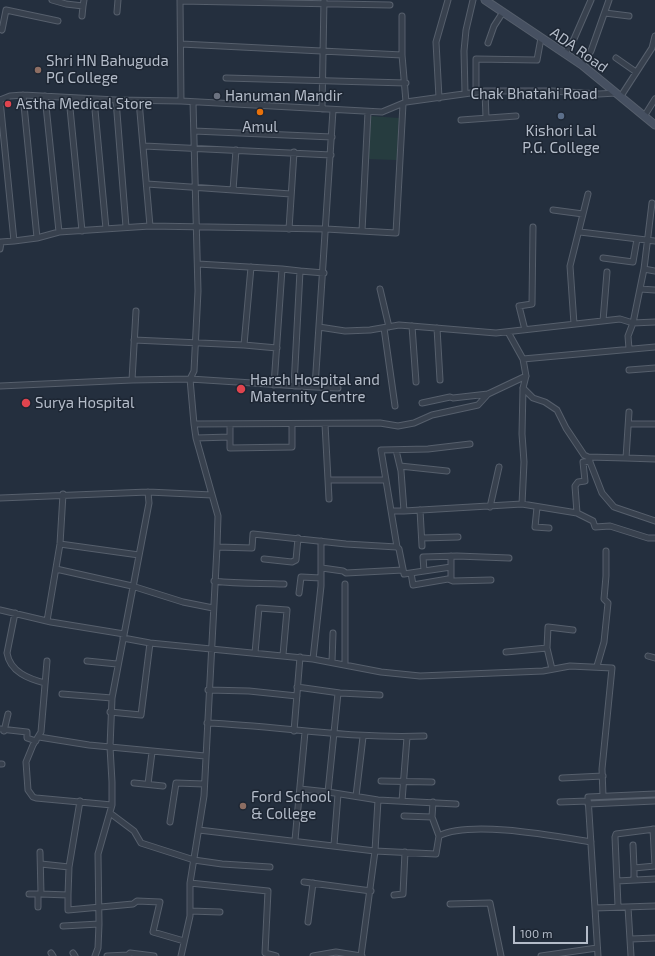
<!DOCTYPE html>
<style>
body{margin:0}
#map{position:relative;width:655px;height:956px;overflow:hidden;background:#242f3e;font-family:"Exo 2",sans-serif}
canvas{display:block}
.scale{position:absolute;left:513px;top:926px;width:75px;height:18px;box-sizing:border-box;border:2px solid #b4bcc9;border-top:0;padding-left:5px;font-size:12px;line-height:14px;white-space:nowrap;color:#b4bcc9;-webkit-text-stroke:3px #1d2633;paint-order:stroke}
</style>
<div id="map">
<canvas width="655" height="956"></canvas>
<div class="scale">100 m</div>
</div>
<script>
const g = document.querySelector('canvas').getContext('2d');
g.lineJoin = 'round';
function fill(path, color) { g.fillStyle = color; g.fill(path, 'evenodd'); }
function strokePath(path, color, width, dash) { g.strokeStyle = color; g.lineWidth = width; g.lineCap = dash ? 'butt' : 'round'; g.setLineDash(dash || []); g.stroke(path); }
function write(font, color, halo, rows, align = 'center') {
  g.font = font + ' "Exo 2",sans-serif'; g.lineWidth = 3; g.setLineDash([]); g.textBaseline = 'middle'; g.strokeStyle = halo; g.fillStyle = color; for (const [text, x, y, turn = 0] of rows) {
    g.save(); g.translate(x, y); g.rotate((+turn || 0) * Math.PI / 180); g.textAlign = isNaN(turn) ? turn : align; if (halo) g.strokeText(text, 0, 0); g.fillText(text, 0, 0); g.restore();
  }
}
const green = new Path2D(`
 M370,116L399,118L397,160L367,159Z`);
const street = new Path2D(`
 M52,0L66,4L83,6L84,0
 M180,0L181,101
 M180,1L390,5
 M117,12L118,0
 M605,13L629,16
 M82,16L83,6
 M402,16V55L406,102
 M0,29L2,30L6,10L58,21
 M488,43L494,26L503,12
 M181,44L402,55
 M565,53L574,39L591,0
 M616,58L636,72
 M582,65L591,51L609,0
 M226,78L406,83
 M485,91L486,118
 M476,92V59L537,60L541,38
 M465,93L464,51L466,30L473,0
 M23,95L37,238
 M45,96L59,232
 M621,96L652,48L655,36
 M69,98L82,231
 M439,98L436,42L448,0
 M94,99L106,229
 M0,100L10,96L23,95L116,100L181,101L382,112L406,102L485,91H552L599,94L616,93
 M0,100L14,241L37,238L59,232L150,226L139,101
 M116,100L126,227
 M322,109L324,0
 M645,115L655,99
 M461,120L516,116
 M194,131L332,137
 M144,146L331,155
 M147,184L291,194
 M233,190L236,150
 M553,210L583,214
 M150,226L326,229L396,233L403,104
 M289,229L294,152
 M362,231L368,112
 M580,232L655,241
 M0,249L1,242L14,241
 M603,258L633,262L637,239
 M198,264L282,269
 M644,269L655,271
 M380,289L389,327
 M640,289L655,290
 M603,321L607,272
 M574,324L570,266L588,194
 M412,326L416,382
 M319,327L345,331L370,330L399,325L496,333L620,319L633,323L655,322
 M384,328L395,406
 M437,328L440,380
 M525,330L519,306L532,304L533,227
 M508,332L523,359
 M134,340L244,345L251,267
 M244,345L277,348
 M629,349L628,336L633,323L644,269L652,203
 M629,370L655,368
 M132,380L136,311
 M274,385L282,269L300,271
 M0,386L132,380L190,379L315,387L333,110
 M294,386L300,271L324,273
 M315,387L338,388
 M523,388L533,398L545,402L557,410L566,428L584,455L588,457L626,458
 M422,403L450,397L453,398L488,394L526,376
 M629,412L626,458L655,459
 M194,424L380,423L398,426L414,423L432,415L478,405L488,394
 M230,424V437
 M325,424L328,480H386
 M629,424H655
 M196,438L230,437V448L292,447V424
 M588,457L602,493L614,507L655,521
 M400,466L447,471
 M328,480L329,499
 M0,498L148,492L212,495
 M522,504L524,462L522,434L523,388L526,376L523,359L655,347
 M490,507L499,467
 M537,507L535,527L549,528
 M420,510L422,546
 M392,511H404L401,471L396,450
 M404,511L522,504L577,513L593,521L595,527L610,526L648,538H655
 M577,513L575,486L578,482L585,481L583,462L590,461
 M422,538L458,537
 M60,544L139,555
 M217,547L252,548L253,534L346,544L397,547
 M451,556V580
 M264,559L292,562L296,560L298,538
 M451,567L404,574L399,549L397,547L381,450L428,449L470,444
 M322,568L343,571L346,573L403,570
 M56,569L132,586L183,602L213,608
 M424,571L423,557L457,556L509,558
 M411,573L413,585L448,579L453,581L491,580
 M214,581C238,584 260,583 284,584
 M299,593L301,577L321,578
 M0,610L51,622L124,634
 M15,613L7,653C10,672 29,679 45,683
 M47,621L60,544L63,494
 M123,638L150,643L313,659L381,672L420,676L543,671L570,666L612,668L602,769L603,796
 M506,652L547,648
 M255,653L259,608L287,610L283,655
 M648,656L655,658
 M313,659L321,586V541
 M47,661L41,732L33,745L26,762L28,790L33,797L36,798L112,805
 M87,661L117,664
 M332,662L333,633
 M345,664V584
 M597,666L604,642L608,603L604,599L606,576V551
 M552,669L547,648L548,627L573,630
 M297,687L340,693L380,695
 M208,690L249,691L297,696
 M338,693L328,792L378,800L456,804
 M62,694L112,698
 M110,712L141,715L150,643
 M207,723C280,726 351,739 424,736
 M0,729L27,732V738L36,741
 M4,731L8,714
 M294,731L300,657
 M39,737L89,745L205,756
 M0,764H2
 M562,778L603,776
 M381,781L432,782
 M134,783L163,786
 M148,784L152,752
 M300,789L328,792
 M356,796L363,737
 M402,801L407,737
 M560,802L588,801
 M588,804L655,801
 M110,813L134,831L141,843L194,860L222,864L270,867
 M404,816L432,817L439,836
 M432,817L433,802
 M170,822L176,783L204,784
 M653,829L655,866
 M199,830L375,851L436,854L439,836C470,820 554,836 591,842
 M295,840L305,732
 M334,845L338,794
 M633,845L634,868
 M40,852L41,894L68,895L69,867L80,801
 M41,864L69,867
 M634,880V868L655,866
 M617,881L655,879
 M304,882L371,891
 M190,883L268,891L265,953L276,956
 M29,894H40
 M38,894V907
 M68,895V910L133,904L137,901L160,902L153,932L184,941
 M394,895L403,894L405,852
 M450,904L490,903L501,956
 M618,906L615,837L616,834L655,829
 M628,907L631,956
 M595,908L655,906
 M190,911L220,912
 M308,922L313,883
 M63,926L99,924
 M631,939L655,938
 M51,953L53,956
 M73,953L75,956
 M95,956L98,948L99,924L98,854L112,805V782L110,747L112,698L149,503L148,492
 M107,956L128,955L130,953L154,956
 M181,956L190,916V883L204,796L217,547L218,516L196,438L194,424L190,379L194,371L198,291L193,102
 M313,956L336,952L361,956
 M362,956H361L375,851L378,800
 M541,956L597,948
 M598,956L588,797L655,794`);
const secondary = new Path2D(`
 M485,0L582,65L655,125`);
const markers = [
 [38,70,4,"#8d6e63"],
 [217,96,4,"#6b7280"],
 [8,104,4,"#e0444e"],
 [260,112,4,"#e8710a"],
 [561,116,4,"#5c6f8a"],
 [241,389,5,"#e0444e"],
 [26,403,5,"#e0444e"],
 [243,806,4,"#8d6e63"]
];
const streetNames = [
 ["ADA Road",579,50,35],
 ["Chak Bhatahi Road",534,94]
];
const poiNames = [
 ["Shri HN Bahuguda",46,61],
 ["PG College",46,78],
 ["Hanuman Mandir",225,96],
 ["Astha Medical Store",16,104],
 ["Amul",260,127,"center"],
 ["Kishori Lal",561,131,"center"],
 ["P.G. College",561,148,"center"],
 ["Harsh Hospital and",250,380],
 ["Maternity Centre",250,397],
 ["Surya Hospital",35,403],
 ["Ford School",251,797],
 ["& College",251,814]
];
fill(green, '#263c3f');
strokePath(street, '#565f6c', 7);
strokePath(secondary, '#565f6c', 9);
strokePath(street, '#38414e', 5);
strokePath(secondary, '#465061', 7);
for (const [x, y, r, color] of markers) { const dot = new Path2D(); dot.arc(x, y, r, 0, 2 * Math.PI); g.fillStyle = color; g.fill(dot); strokePath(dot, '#1d2633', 1.5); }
write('15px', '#b4bcc9', '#1d2633', streetNames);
write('15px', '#b4bcc9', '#1d2633', poiNames, 'left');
</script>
